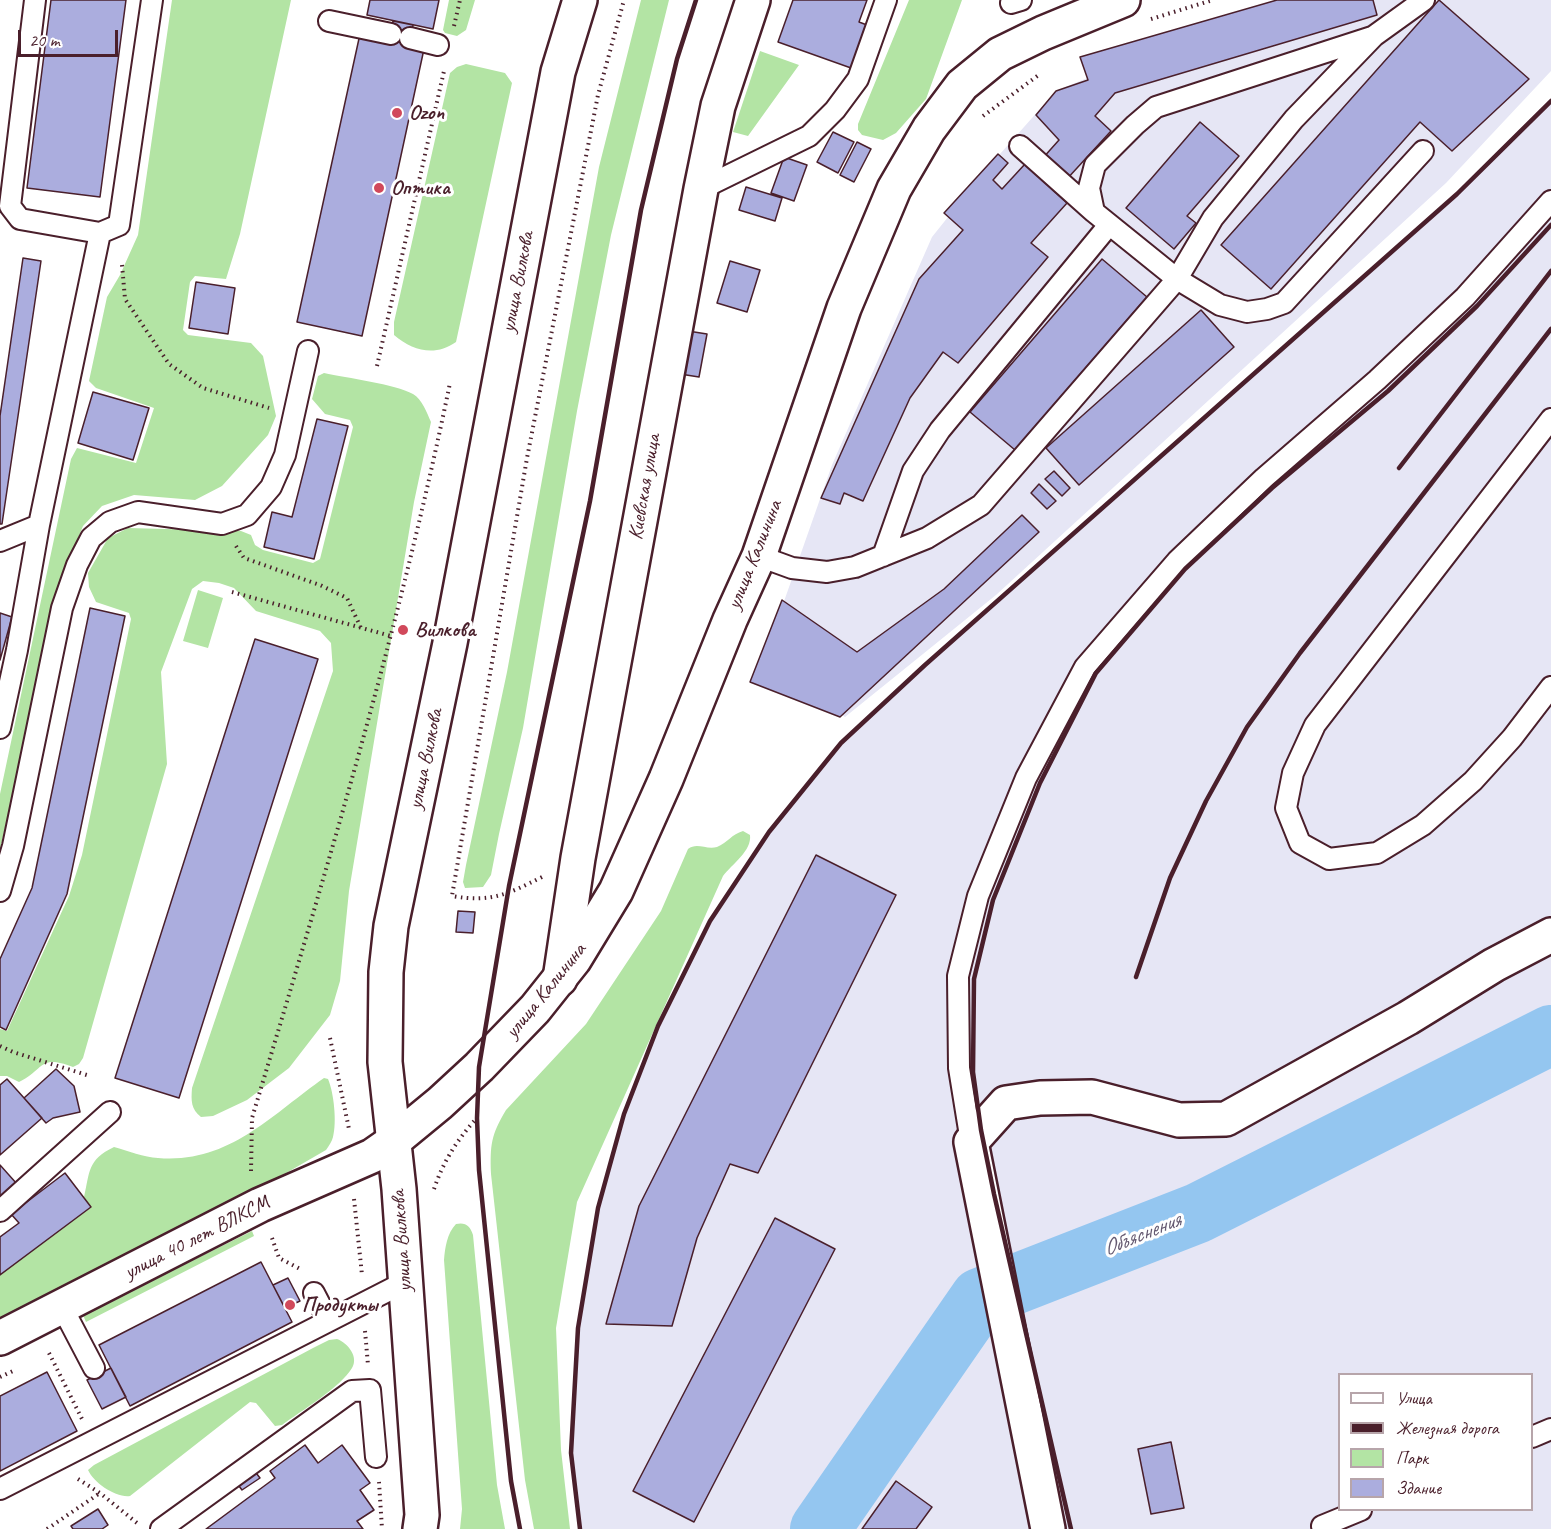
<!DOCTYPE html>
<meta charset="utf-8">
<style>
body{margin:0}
#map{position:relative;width:1551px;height:1529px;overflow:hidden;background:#fff;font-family:Caveat,sans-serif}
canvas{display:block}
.legend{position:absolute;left:1338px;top:1373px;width:195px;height:138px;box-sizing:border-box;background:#fff;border:2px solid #b7a5aa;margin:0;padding:8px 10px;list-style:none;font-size:18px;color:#4a1f2b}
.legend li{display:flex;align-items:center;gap:12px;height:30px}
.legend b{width:30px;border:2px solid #b7a5aa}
.scale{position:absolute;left:18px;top:30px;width:100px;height:27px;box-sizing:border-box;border:3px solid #4a1f2b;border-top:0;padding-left:8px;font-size:18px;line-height:21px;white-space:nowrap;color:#4a1f2b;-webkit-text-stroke:4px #fff;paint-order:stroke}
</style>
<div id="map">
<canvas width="1551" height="1529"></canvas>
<ul class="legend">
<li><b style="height:8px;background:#fff"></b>Улица</li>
<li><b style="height:8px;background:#4a1f2b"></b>Железная дорога</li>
<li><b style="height:16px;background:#b3e4a4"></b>Парк</li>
<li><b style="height:16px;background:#abadde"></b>Здание</li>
</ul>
<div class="scale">20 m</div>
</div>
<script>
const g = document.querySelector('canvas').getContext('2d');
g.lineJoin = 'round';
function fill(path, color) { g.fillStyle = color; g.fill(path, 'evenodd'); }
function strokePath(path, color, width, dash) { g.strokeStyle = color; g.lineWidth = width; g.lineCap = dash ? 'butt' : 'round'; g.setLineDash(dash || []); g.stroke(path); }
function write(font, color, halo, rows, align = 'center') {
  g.font = font + ' Caveat,sans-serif'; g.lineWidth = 6; g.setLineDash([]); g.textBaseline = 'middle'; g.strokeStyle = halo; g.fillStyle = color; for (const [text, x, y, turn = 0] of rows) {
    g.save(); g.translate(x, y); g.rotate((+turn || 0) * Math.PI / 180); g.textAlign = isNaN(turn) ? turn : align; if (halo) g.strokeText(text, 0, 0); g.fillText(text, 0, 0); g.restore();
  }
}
const built = new Path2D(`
 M1313,0H1551V71L1446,183L996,595L845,717L763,661L832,465L932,237L984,172L1056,91L1104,71Z
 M1551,101V1529H580L571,1453L578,1328L598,1208L624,1114L658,1026L710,921L769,832L841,743L925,665L1457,194ZM1340,1374H1532V1510H1340Z`);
const green = new Path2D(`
 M172,0H291L240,234L226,279L195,276L190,282L183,330L188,335L251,343L263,356L276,416L268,435L222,486L195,500L134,495L102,506L83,526L52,602L17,776L0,849V794L71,459L77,448L136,463L154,408L96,388L89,381L107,297L120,275L138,235Z
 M449,0H475L466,30L457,36L445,33L443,30Z
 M641,0H669L611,235L577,411L523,728L499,834L491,875L483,887L465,888L463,882L466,865L507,672L599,167Z
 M909,0H962L926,99L896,133L883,140L862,135L858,130V124Z
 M760,51L799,65L748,136L733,132Z
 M466,64L505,73L512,83L456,342C435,357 413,351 394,335V322L450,73L457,67Z
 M324,373C347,378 395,384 413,394C422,399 427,413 431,422L414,502L349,891L340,981L330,1015L289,1068L247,1100L213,1116L201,1117C191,1109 191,1101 192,1088L333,671L331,643L320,631L256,611L234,588L219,583L203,581L192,589L161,672L167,764L83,1058L79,1064L73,1067C39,1054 45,1069 19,1082L7,1076H0V1029L7,1031L69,896L82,855L131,619L129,613L96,602L89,587L88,573L108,538L128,528L241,531L251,535L255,545L263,550L313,563L320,559L353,427L350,420L325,414L312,399L318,376Z
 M198,590L223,598L208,648L183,641Z
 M743,831L750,835C752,851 732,864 723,876L577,1202L556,1328L561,1450L570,1529H534L525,1480L491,1174C490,1145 491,1135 506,1110L586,1024L661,911L688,849C697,842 706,850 717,847C727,843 732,834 743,831Z
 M324,1078L328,1079C334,1093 337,1122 333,1137C332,1141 329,1146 326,1150L217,1213L0,1325V1275L91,1207L84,1197C90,1172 87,1160 114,1147C128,1151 144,1157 158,1158C229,1164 271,1115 324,1078Z
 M456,1224C466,1222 470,1226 473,1235L497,1485L505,1529H460L462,1509L444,1260C445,1248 447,1233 456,1224Z
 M252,1231L254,1236L86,1322L83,1315Z
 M337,1339C348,1343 359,1357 352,1368C341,1387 301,1411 282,1425L275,1426L256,1403L250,1402L130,1496C116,1498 94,1483 88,1470L94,1465L313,1348L329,1340Z`);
const river = new Path2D(`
 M820,1529L980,1298L1198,1213L1551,1035`);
const building = new Path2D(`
 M51,0H126L100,197L27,188Z
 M370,0H439L433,29L367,15Z
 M793,0H867L859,22L867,25L851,68L778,42Z
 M1277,0H1373L1377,15L1115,93L1095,116L1111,131L1066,180L1042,159L1059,140L1036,115L1056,91L1088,80L1080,57Z
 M1439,0L1529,79L1452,151L1420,122L1271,289L1221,245Z
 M393,21L413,25L409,45L424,49L362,336L297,322L360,34L389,40Z
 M1200,122L1239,156L1187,216L1196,223L1174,249L1126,208Z
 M833,132L854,142L838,173L817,162Z
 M857,142L871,149L854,182L840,175Z
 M998,154L1008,163L993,180L1002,189L1025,164L1067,203L1031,243L1048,257L958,363L943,352L910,398L863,501L844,493L840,504L821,498L919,279L963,230L944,213Z
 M784,157L807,165L794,201L771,193Z
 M746,187L782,198L775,221L739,210Z
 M23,258L41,261L2,524H0V416Z
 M1102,259L1147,297L1015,450L970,412Z
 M730,261L760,270L747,312L717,303Z
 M196,282L235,288L228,334L189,328Z
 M1201,310L1234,347L1079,485L1046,448Z
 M688,331L707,334L699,377L680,374Z
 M93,392L149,408L133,460L78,443Z
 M317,419L348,426L314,559L264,547L272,512L292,517Z
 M1054,471L1070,488L1062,496L1045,479Z
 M1039,484L1056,501L1047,509L1031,493Z
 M1022,515L1039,532L840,717L750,682L782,600L857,652L944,589Z
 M90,608L125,616L67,894L6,1030L0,1027V959L32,888Z
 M0,613L12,617L0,660Z
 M255,639L318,659L179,1098L115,1078Z
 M816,855L896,895L758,1173L730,1164L697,1238L672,1326L606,1324L639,1206Z
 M458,911L475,912L473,933L456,932Z
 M56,1069L74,1086L80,1112L53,1118L46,1123L24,1098Z
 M7,1079L42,1118L0,1155V1085Z
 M0,1165L17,1184L0,1199Z
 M65,1173L91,1207L0,1275V1237L19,1223L11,1214Z
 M775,1218L835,1249L694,1522L633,1491Z
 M261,1262L292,1322L130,1406L99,1345Z
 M288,1278L300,1301L285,1308L273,1285Z
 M111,1368L126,1397L102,1409L87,1380Z
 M47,1372L77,1431L0,1471V1396Z
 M1171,1442L1184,1508L1151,1514L1138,1449Z
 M305,1445L318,1463L342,1445L370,1483L360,1490L374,1510L357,1521L363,1529H206L275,1478L270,1471Z
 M253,1469L260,1478L242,1490L236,1482Z
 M896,1481L932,1507L916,1529H862Z
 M98,1509L108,1525L102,1529H73L71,1526Z`);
const path = new Path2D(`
 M1151,19L1213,0
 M454,26L460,0
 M983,116L1040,74
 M122,265L125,299L169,364L203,388L269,408
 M377,366L444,71
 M236,546L244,558L320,585L347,598L361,628
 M232,592L391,636
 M542,877C508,894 491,903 452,896L527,458L598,95L624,0
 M330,1038L349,1129
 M0,1046L13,1052L90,1076
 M251,1171L252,1118C325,875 399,631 450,383
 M434,1189C443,1162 457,1140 476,1119
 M354,1199L362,1275
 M272,1238L279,1258L302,1270
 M365,1331L368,1365
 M49,1353L82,1419
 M0,1377L13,1371
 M78,1479L100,1493L137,1523
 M379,1482L382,1529
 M47,1529L100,1493`);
const service = new Path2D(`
 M35,0L10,206L20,219L100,233L119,225L152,0
 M1011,3L1021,0
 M329,21L391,34
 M1372,37L1156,107L1135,125L1095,165L1089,188L1094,212L1177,279L1220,305L1247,312L1267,309L1284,303L1423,151
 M410,38L438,45
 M1020,146L1094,212
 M701,189L809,136L835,110L858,79L886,0
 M1551,419L1315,725L1293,773L1286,808L1300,843L1329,859L1377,853L1423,825L1473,781L1512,738L1551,687
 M0,541L39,525
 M759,556L792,568L827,572L855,567L927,538L981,505L1177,279L1213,218L1294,119L1374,36L1424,0
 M883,556L913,471L940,430L1109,225
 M0,728L17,650L39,525L100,233
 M0,891L13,846L62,608L77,565L91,538L110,522L138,512L222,524L247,515L271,487L285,455L308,351
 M971,1142L959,1068L958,976L978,896L1026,778L1085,667L1177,561L1264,478L1377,380L1465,297L1551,201
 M0,1211L110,1112
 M314,1293L328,1320
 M62,1307L94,1368
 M1532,1437L1551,1429
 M0,1489L405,1282
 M1322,1526L1361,1510
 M161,1529L352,1391L370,1390L376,1457`);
const minor = new Path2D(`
 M560,979L578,858L701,189L718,106L753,0
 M1048,1529L971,1142L1006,1103L1040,1098L1092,1097L1179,1120L1226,1119L1408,1018L1494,965L1551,935`);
const secondary = new Path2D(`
 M0,1338L260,1205L372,1156L395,1140`);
const primary = new Path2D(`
 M395,1140L440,1103L479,1067L535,1009L574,960L616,891L666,779L730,620L759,556L844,308L894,189L929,129L962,85L1000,54L1043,33L1123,0
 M420,1529L422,1515L399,1189L385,1062L386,972L391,926L450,643L558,72L580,0`);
const rail = new Path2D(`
 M1399,468L1551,271
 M1136,977L1170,878L1206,801L1247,727L1300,653L1551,329
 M520,1529L511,1481L479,1170L477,1118L479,1067L509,886L590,501L641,210L677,59L696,0
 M580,1529L571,1453L578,1328L598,1208L624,1114L658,1026L710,921L769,832L841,743L925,665L1457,194L1551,101
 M1071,1529L994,1194L981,1130L973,1072L974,979L993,900L1040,783L1096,673L1185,569L1272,488L1388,391L1477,306L1551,225`);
const markers = [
 [397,113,6,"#d1495b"],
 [379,188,6,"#d1495b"],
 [403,630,6,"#d1495b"],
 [290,1305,6,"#d1495b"]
];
const poiNames = [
 ["Ozon",409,113],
 ["Оптика",391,188],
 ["Вилкова",415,630],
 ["Продукты",302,1305]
];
const streetNames = [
 ["улица Вилкова",518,282,-79],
 ["Киевская улица",645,487,-80],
 ["улица Калинина",755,555,-68],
 ["улица Вилкова",426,759,-78],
 ["улица Калинина",546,991,-51],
 ["улица 40 лет ВЛКСМ",197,1238,-27],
 ["улица Вилкова",402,1241,-94]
];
const waterNames = [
 ["Объяснения",1142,1235,-22]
];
fill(built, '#e6e6f5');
fill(green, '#b3e4a4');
strokePath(river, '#94c6f0', 60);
fill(building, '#abadde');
strokePath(building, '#4a1f2b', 1.5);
strokePath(service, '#4a1f2b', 24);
strokePath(minor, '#4a1f2b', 38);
strokePath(secondary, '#4a1f2b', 38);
strokePath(primary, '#4a1f2b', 38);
strokePath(path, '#4a1f2b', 4, [1.5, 4.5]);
strokePath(service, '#fff', 20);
strokePath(minor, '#fff', 33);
strokePath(secondary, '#fff', 33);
strokePath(primary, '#fff', 33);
strokePath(rail, '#4a1f2b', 4.5);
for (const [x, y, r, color] of markers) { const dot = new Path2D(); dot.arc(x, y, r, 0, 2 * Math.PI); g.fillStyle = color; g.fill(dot); strokePath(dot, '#fff', 2); }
write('bold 21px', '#4a1f2b', '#fff', poiNames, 'left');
write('21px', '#4a1f2b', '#fff', streetNames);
write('italic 22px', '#645970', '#fff', waterNames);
</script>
